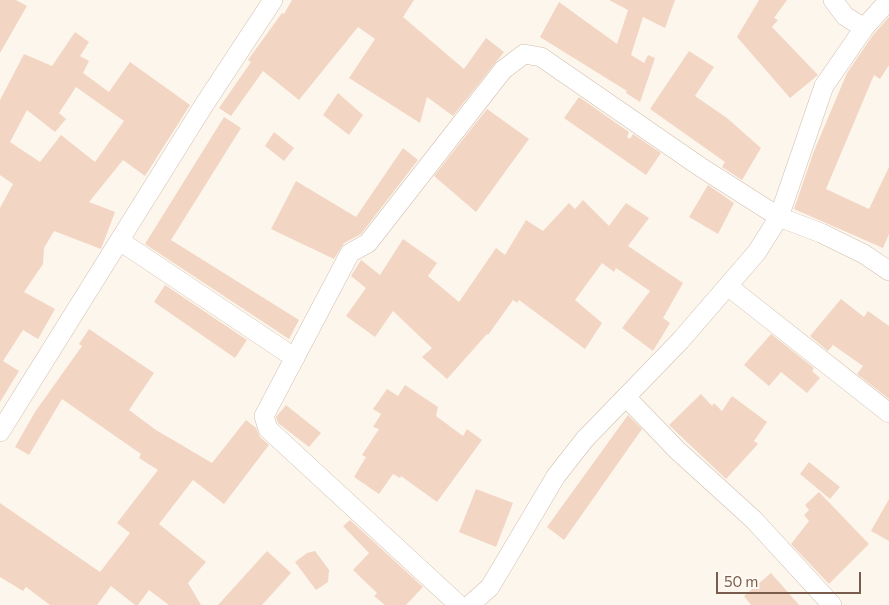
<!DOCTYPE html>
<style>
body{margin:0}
#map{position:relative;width:889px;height:605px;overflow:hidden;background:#fdf6ec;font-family:Commissioner,sans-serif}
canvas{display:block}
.scale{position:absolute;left:716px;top:572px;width:145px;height:22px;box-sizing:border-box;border:2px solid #7a5c4d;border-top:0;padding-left:6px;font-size:15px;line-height:18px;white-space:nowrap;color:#7a5c4d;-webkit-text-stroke:4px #fffaf3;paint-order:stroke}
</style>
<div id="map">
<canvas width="889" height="605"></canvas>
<div class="scale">50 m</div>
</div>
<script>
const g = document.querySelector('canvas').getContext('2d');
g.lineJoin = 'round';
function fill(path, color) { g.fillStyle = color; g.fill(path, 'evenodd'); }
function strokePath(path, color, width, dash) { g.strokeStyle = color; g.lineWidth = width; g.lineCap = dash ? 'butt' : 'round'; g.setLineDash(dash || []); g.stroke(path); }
const building = new Path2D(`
 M0,0H16L27,6L0,53Z
 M292,0H414L403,17L464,69L486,38L504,52L453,116L427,97L420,123L349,78L375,39L358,27L299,100L263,71L231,116L219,108L251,62L248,60L282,13L284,14Z
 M609,0H675L665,28L643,17L631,55L644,63L648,55L655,58L640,102L626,93L627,91L540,37L559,2L617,44L628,10Z
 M759,0H787L774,18L778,20L772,27L818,75L790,98L737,37Z
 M889,17V65L880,79L874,75L826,189L869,209L889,167V234L883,248L794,209L814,151L847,73L873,35Z
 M75,32L89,42L80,56L89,61L83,73L109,92L130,62L190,105L145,176L123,160L89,202L115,212L101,249L54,231L44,248L43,264L24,292L55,309L38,339L23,330L3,361L19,371L0,402V208L13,184L0,175V100L24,54L52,66ZM76,87L124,121L95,162L61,135L40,162L10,142L27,110L55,132L66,119L59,113Z
 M689,51L714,67L695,96L727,118L761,148L742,180L722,167L725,162L650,109Z
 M338,93L363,115L349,135L323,115Z
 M579,97L629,132L627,137L630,139L633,134L661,153L646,175L564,118Z
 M487,109L529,139L476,212L434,176Z
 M224,117L241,128L171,240L299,320L289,339L145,244Z
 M274,132L294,148L284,161L265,146Z
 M403,148L418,160L361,234L344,243L334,259L271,229L296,181L356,217Z
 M708,185L734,203L718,234L689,217Z
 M583,200L609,226L626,203L649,218L628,246L683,283L663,318L670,323L653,351L622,328L650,291L616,268L614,272L602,263L575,300L602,323L585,349L519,300L517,303L513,300L488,335L487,334L447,379L422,357L432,348L393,311L375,337L346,316L366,288L351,276L361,260L380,275L403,239L437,263L428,276L459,302L496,248L505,255L526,220L543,231L569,203L575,209Z
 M165,285L247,340L235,358L154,302Z
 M841,299L864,317L868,311L889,326V399L857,374L863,366L833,345L828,351L810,336Z
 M89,329L154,373L129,410L156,430L212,463L246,420L256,428L260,437L269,445L224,504L193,480L159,524L206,562L188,583L201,605H169L149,590L138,605H135L111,586L97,605H50L26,587L23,591L0,577V503L100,572L130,533L117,523L158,470L139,458L141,454L62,399L29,455L15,447L35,412L82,346L79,344Z
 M771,334L814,368L812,371L820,378L807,393L781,372L769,386L744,365Z
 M405,385L438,407L436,416L463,436L467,429L482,440L437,502L401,476L400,478L393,474L379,494L354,477L366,457L362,455L379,429L373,427L381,414L373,409L387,389L398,396Z
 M701,394L712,406L714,403L722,411L732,396L767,422L754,441L758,444L726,479L669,425Z
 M286,405L321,433L309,447L278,423L276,417Z
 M628,415L642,429L564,540L547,527Z
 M809,462L840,487L830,499L800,474Z
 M476,489L513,503L496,547L459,532Z
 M819,492L869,544L829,584L791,544L809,521L804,515L809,510L805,505Z
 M889,499V541L871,531Z
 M350,520L423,587L406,605H385L374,596L377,593L353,570L369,553L343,526Z
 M267,551L291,573L262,605H218Z
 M315,551L329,570L328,582L316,590L295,562L307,553Z
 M771,573L799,605H751L744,596Z`);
const minor = new Path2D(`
 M833,0L845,16L864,28
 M120,241L295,358
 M729,287L889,413
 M626,397L677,450L754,520L832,605
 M0,432L204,105L273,0
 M459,605L268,429L264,416L350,253L368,243L503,70L524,54L541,57L702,168L779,217L821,233L864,254L889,271
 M470,605L490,587L556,476L585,439L680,341L757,252L779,217L824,86L864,28L889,0`);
fill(building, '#f3d5c3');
strokePath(minor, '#d1beb0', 20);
strokePath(minor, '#fff', 19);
</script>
